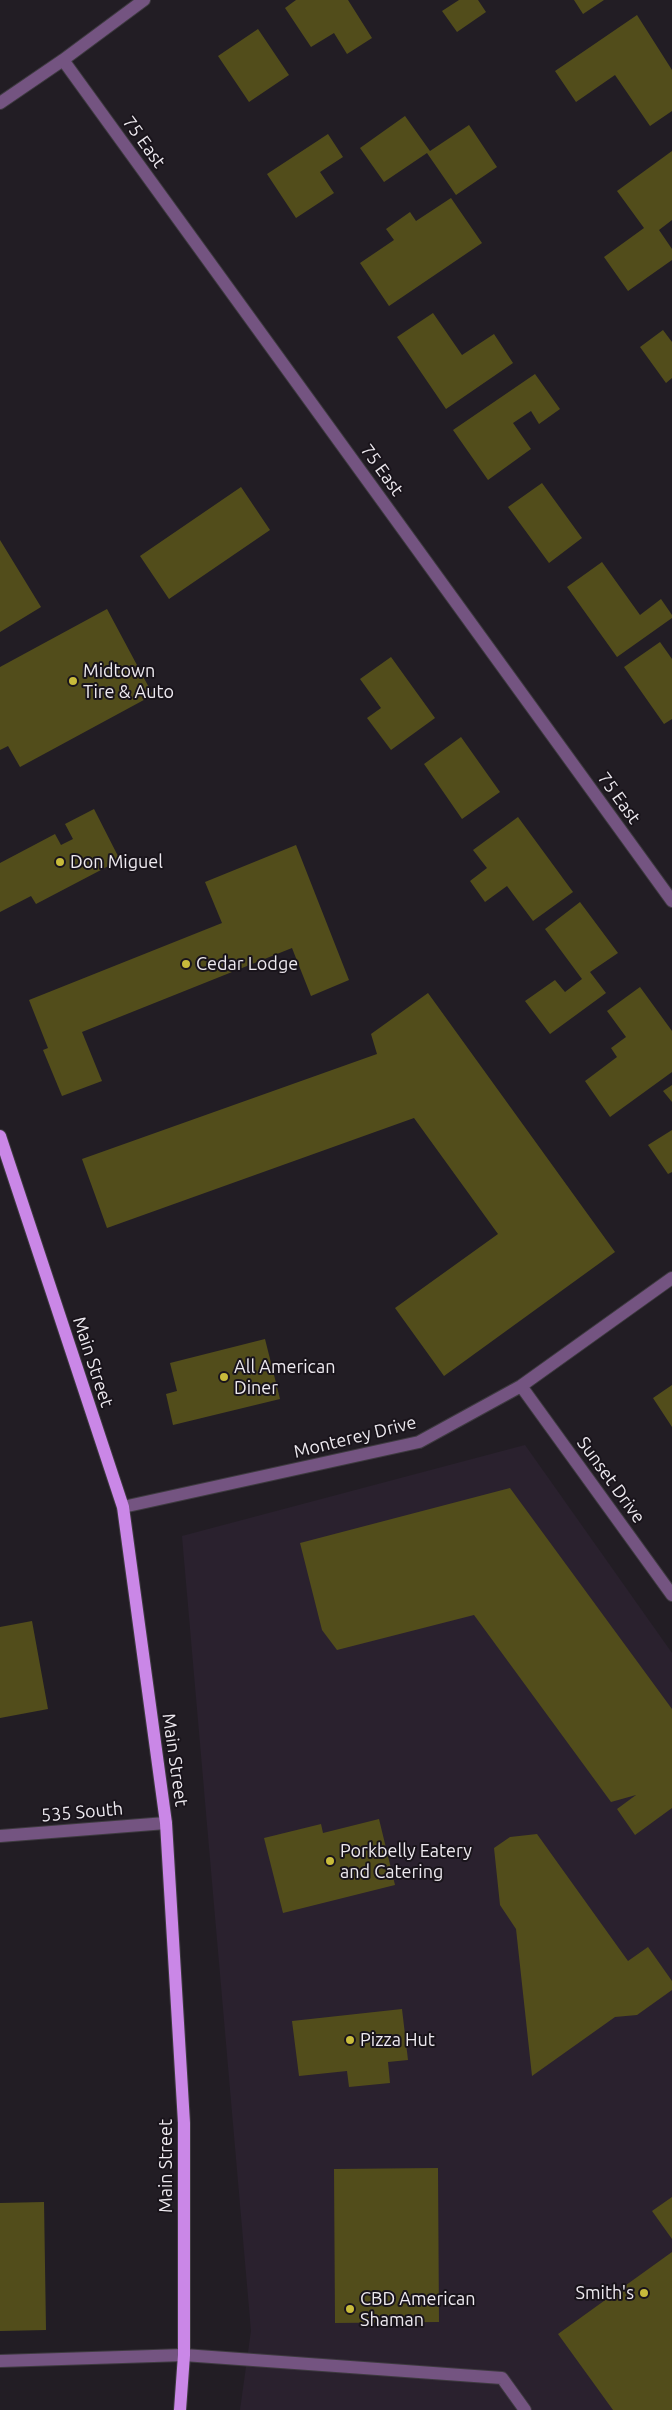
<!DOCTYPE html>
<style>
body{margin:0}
canvas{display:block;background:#221d24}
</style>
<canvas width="672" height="2410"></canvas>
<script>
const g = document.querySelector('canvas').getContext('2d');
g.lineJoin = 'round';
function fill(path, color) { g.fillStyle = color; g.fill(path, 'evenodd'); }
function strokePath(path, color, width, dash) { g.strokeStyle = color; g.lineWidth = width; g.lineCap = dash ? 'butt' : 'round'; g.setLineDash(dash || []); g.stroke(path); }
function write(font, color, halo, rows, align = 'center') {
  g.font = font + ' Ubuntu,sans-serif'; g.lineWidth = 4; g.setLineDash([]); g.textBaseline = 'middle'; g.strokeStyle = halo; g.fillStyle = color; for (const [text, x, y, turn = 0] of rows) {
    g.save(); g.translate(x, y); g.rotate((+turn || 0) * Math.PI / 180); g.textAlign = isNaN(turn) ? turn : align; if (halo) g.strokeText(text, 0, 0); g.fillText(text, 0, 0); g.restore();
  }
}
const built = new Path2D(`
 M525,1445L672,1653V2410H240L251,2331L182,1536Z`);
const building = new Path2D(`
 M296,0H348L372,38L347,54L334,33L311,47L285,8Z
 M459,0H478L486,12L457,32L442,11Z
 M574,0H604L583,14Z
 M637,15L672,70V111L650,126L615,75L576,102L555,71Z
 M258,29L289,75L249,102L218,56Z
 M405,116L430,151L469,125L497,167L456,195L427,153L384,182L360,148Z
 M328,134L343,157L320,172L334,193L296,218L267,174Z
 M672,151V220L659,230L672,249V260L628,291L604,257L644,228L617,191Z
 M451,198L482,243L389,306L360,263L394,240L386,229L410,212L416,221Z
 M433,313L462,355L494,334L513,363L446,409L397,337Z
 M663,330L672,342V378L666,383L640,347Z
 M535,374L560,409L539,424L531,411L513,423L531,449L488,480L453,430Z
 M542,483L582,538L549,563L508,507Z
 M241,487L270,530L169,599L140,556Z
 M0,540L41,607L0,632Z
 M602,562L640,615L661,599L672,615V618L617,657L567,587Z
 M107,609L153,695L20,767L8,746L0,750V667Z
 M660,642L672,659V719L664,724L624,667Z
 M391,657L435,718L391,750L367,718L381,708L360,679Z
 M461,737L500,792L462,819L424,764Z
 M94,809L120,860L36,904L31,896L0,912V863L55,834L61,845L73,839L65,824Z
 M518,817L573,892L533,921L507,886L485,902L470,881L487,868L473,850Z
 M296,845L349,980L311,996L292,948L82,1032L102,1081L62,1096L43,1050L48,1048L29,1000L222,923L205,882Z
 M580,902L618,953L590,972L606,993L550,1034L525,1001L555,980L565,992L582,979L545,929Z
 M640,987L672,1031V1072L610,1117L585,1081L617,1057L611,1048L626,1037L607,1011Z
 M428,993L615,1252L444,1376L395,1308L498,1234L414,1118L107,1228L82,1159L377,1054L371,1034Z
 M672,1085V1102L663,1091Z
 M672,1130V1172L668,1174L648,1145Z
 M265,1339L280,1399L173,1425L166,1394L177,1391L170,1363Z
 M672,1385V1427L653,1398Z
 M510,1488L672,1709V1808L635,1835L617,1809L636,1795L611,1802L474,1615L337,1650L322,1630L300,1543Z
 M32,1621L48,1709L0,1718V1627Z
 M379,1819L395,1885L283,1913L264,1838L321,1824L323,1833Z
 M537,1834L628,1961L648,1947L672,1981V1990L637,2015L615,2017L532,2076L516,1929L500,1905L494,1848L510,1837Z
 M402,2009L408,2060L388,2062L390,2083L349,2087L347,2071L299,2076L292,2021Z
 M438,2168L439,2322L335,2323L334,2169Z
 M672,2197V2239L652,2211Z
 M44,2202L46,2330L0,2331V2203Z
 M672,2252V2410H613L558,2334Z`);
const minor = new Path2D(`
 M63,60L672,901
 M0,103L63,60L144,0
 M521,1386L672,1595
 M123,1507L419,1442L521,1386L672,1278
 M0,1836L166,1823
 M0,2361L184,2355L502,2378L525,2410`);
const major = new Path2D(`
 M0,1136L123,1507L166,1823L184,2123V2355L180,2410`);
const markers = [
 [73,681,5,"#c8bb3b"],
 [60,862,5,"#c8bb3b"],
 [186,964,5,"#c8bb3b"],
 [224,1377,5,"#c8bb3b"],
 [330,1861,5,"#c8bb3b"],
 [350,2040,5,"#c8bb3b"],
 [644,2293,5,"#c8bb3b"],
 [350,2309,5,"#c8bb3b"]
];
const streetNames = [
 ["75 East",144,142,54],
 ["75 East",382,470,54],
 ["75 East",619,798,54],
 ["Main Street",93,1362,72],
 ["Monterey Drive",355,1437,-14],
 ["Sunset Drive",611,1480,54],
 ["Main Street",175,1760,82],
 ["535 South",82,1812,-5],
 ["Main Street",166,2166,-90]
];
const poiNames = [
 ["Midtown",83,671],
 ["Tire & Auto",83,692],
 ["Don Miguel",70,862],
 ["Cedar Lodge",196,964],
 ["All American",234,1367],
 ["Diner",234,1388],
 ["Porkbelly Eatery",340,1851],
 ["and Catering",340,1872],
 ["Pizza Hut",360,2040],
 ["Smith's",634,2293,"right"],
 ["CBD American",360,2299],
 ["Shaman",360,2320]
];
fill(built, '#2a212e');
fill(building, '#524d1b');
strokePath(minor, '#3e3a40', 14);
strokePath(major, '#3e3a40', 14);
strokePath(minor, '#745481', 12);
strokePath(major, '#ca87e7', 12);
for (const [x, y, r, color] of markers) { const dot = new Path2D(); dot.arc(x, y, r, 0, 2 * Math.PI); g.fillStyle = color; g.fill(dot); strokePath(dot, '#19141b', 2); }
write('18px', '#ede9ef', '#19141b', streetNames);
write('18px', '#ede9ef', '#19141b', poiNames, 'left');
</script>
